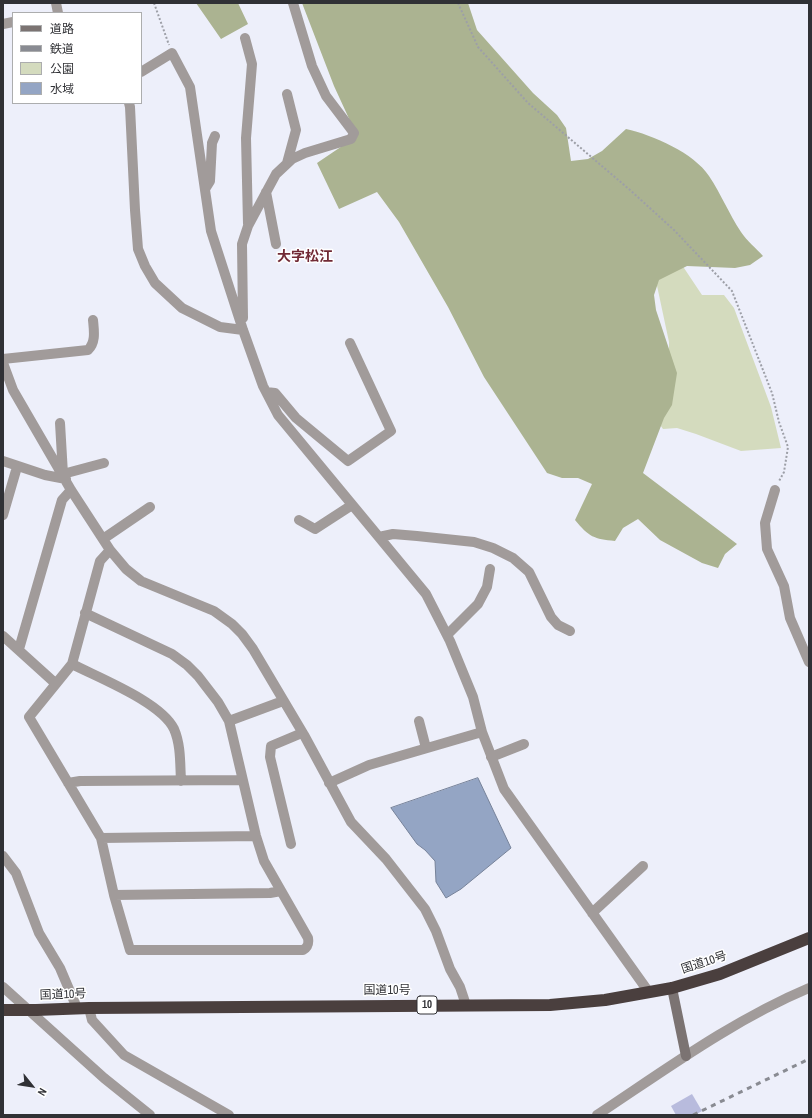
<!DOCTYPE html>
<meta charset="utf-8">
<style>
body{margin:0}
#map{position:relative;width:812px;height:1118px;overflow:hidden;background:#edeffa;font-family:"Archivo Narrow","Noto Sans JP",sans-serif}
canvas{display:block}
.frame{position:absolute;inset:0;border:4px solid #303135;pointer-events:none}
.legend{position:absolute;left:12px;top:12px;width:130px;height:92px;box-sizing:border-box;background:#fff;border:1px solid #acadae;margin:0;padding:5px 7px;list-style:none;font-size:12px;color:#303135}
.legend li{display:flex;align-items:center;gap:8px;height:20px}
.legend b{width:20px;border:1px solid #acadae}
.north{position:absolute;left:12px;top:1066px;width:40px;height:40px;-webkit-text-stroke:3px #fff;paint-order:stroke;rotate:120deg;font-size:11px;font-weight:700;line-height:16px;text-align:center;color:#303135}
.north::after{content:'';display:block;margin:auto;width:14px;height:18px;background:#303135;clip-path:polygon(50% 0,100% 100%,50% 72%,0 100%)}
</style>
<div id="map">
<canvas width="812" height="1118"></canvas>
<div class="frame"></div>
<ul class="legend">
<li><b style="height:5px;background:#7b7372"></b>道路</li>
<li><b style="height:5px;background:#898b92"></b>鉄道</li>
<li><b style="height:11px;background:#d4dbbe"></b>公園</li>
<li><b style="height:11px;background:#94a5c4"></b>水域</li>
</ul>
<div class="north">N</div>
</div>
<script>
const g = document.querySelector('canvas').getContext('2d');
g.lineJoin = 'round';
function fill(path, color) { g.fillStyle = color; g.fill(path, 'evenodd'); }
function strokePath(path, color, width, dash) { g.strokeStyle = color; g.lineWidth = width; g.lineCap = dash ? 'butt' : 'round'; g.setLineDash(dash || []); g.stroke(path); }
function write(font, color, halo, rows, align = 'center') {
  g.font = font + ' "Archivo Narrow","Noto Sans JP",sans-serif'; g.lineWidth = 3; g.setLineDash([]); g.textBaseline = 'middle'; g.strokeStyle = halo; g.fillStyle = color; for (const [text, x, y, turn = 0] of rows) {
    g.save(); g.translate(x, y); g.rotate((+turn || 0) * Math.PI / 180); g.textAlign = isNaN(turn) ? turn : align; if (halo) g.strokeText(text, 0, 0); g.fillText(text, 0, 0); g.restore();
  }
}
const green = new Path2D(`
 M680,262L702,295H724L734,308L771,407L781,448L741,451L696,434L677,428L663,429L658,422L669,379V342L656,281Z`);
const forest = new Path2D(`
 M196,3H238L248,24L221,39Z
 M302,3H468L477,30L533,93L557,115L566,128L571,161L588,159L602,151L626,129C653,135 694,153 709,176C721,194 729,214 741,232C747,241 756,248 763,256L750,265L735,268L687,266L659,280L654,295L656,310L677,373L672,405L664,418L643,473L737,544L725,554L718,568L702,563L660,540L638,519L623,528L615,541C594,539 589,537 575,520L592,484L578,478H562L547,473L484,377L448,307L399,222L377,192L339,209L317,163L357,136L334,86Z`);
const water = new Path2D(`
 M478,778L511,848L461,889L446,898L436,882L435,861L425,850L417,844L391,808Z`);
const building = new Path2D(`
 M692,1094L702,1111L695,1115H676L671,1106Z`);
const path = new Path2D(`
 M154,3L169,45
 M458,3L478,47L528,103L630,190L674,230L732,291L772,393L779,422L788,447L784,472L779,481`);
const street = new Path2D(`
 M56,3L58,13
 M3,24L13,22
 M245,38L252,64L246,138L248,224
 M141,72L172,53L190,87L211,231L243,330L263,386L278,415L426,594L450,641L473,697L482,732L504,789L648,991
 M287,94L296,130L287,163
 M129,103L130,107L135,210L138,249L145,266L155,283L182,308L220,327L243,330
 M205,189L210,181L212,143L215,136
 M266,192L276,244
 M243,318L242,244L248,226L276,174L292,159L305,153L351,139L354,133L326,96L312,66L293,3
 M3,359L88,350C96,342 94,331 93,320
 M3,363L13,390L71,490L110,550L126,569L141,581L214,611L232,624L242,634L253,649L304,735L351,822L386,859L425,909L436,931L450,969L460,987L466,1005
 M266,392L275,393L296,418L348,461L391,431L350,343
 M60,423L63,474L104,463
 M3,461L45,475L66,479
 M775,490L765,523L767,549L784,586L790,618L809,662
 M3,515L17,467
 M299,520L315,529L352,505
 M379,537L393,534L417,536L474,542L493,548L513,558L529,572L551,617L558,625L570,631
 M103,539L150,507
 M85,613L172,654L187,665L198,676L218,702L229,721L256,836L264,861L308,938C309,944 308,947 303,950H130L114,895L101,838L29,717L72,664L100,561L110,550
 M447,635L478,604L487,587L490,569
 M3,636L55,683
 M19,649L62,500L71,490
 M72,664C99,678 161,702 174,729C181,745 180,764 181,781
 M229,721L283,701
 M419,721L426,748
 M491,757L524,744
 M68,783L80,781L242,780
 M329,783L369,765L482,732
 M101,838L256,836
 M291,844L270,757L271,746L302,733
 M3,856L16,873L39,933L60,968L77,1008
 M114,895L270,893L281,891
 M592,913L643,866
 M3,987L104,1078L150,1115
 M89,1008L92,1020L124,1055L229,1115
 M597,1115C665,1070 733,1020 809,988`);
const secondary = new Path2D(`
 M672,988L686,1056`);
const highway = new Path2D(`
 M3,1010H12
 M36,1010L89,1008L550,1005L605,1000L672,988L720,974L809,938`);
const rail = new Path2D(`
 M693,1115L809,1059`);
const highwayBridge = new Path2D(`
 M12,1010H36`);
const shields = [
 [427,1005,20]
];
const shieldNames = [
 ["10",427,1005]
];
const streetNames = [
 ["国道10号",704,963,-18],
 ["国道10号",387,991],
 ["国道10号",63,995,-2]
];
const quarterNames = [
 ["大字松江",305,257]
];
fill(green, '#d4dbbe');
fill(forest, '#abb391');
fill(water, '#94a5c4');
strokePath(water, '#768299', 1);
fill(building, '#b8bbdd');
strokePath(path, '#9d9fa7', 2, [2, 2]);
strokePath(street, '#a19b9a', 10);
strokePath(secondary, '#7b7372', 10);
strokePath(highway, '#4a3f3e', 12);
strokePath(rail, '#898b92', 3, [5, 5]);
strokePath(highwayBridge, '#4a3f3e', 12);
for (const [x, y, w] of shields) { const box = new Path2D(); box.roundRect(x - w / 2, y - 9, w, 18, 3); g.fillStyle = '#fff'; g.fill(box); strokePath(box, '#303135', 1); }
write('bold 11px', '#303135', null, shieldNames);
write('12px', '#303135', '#fff', streetNames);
write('bold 14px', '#712a35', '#fff', quarterNames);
</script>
